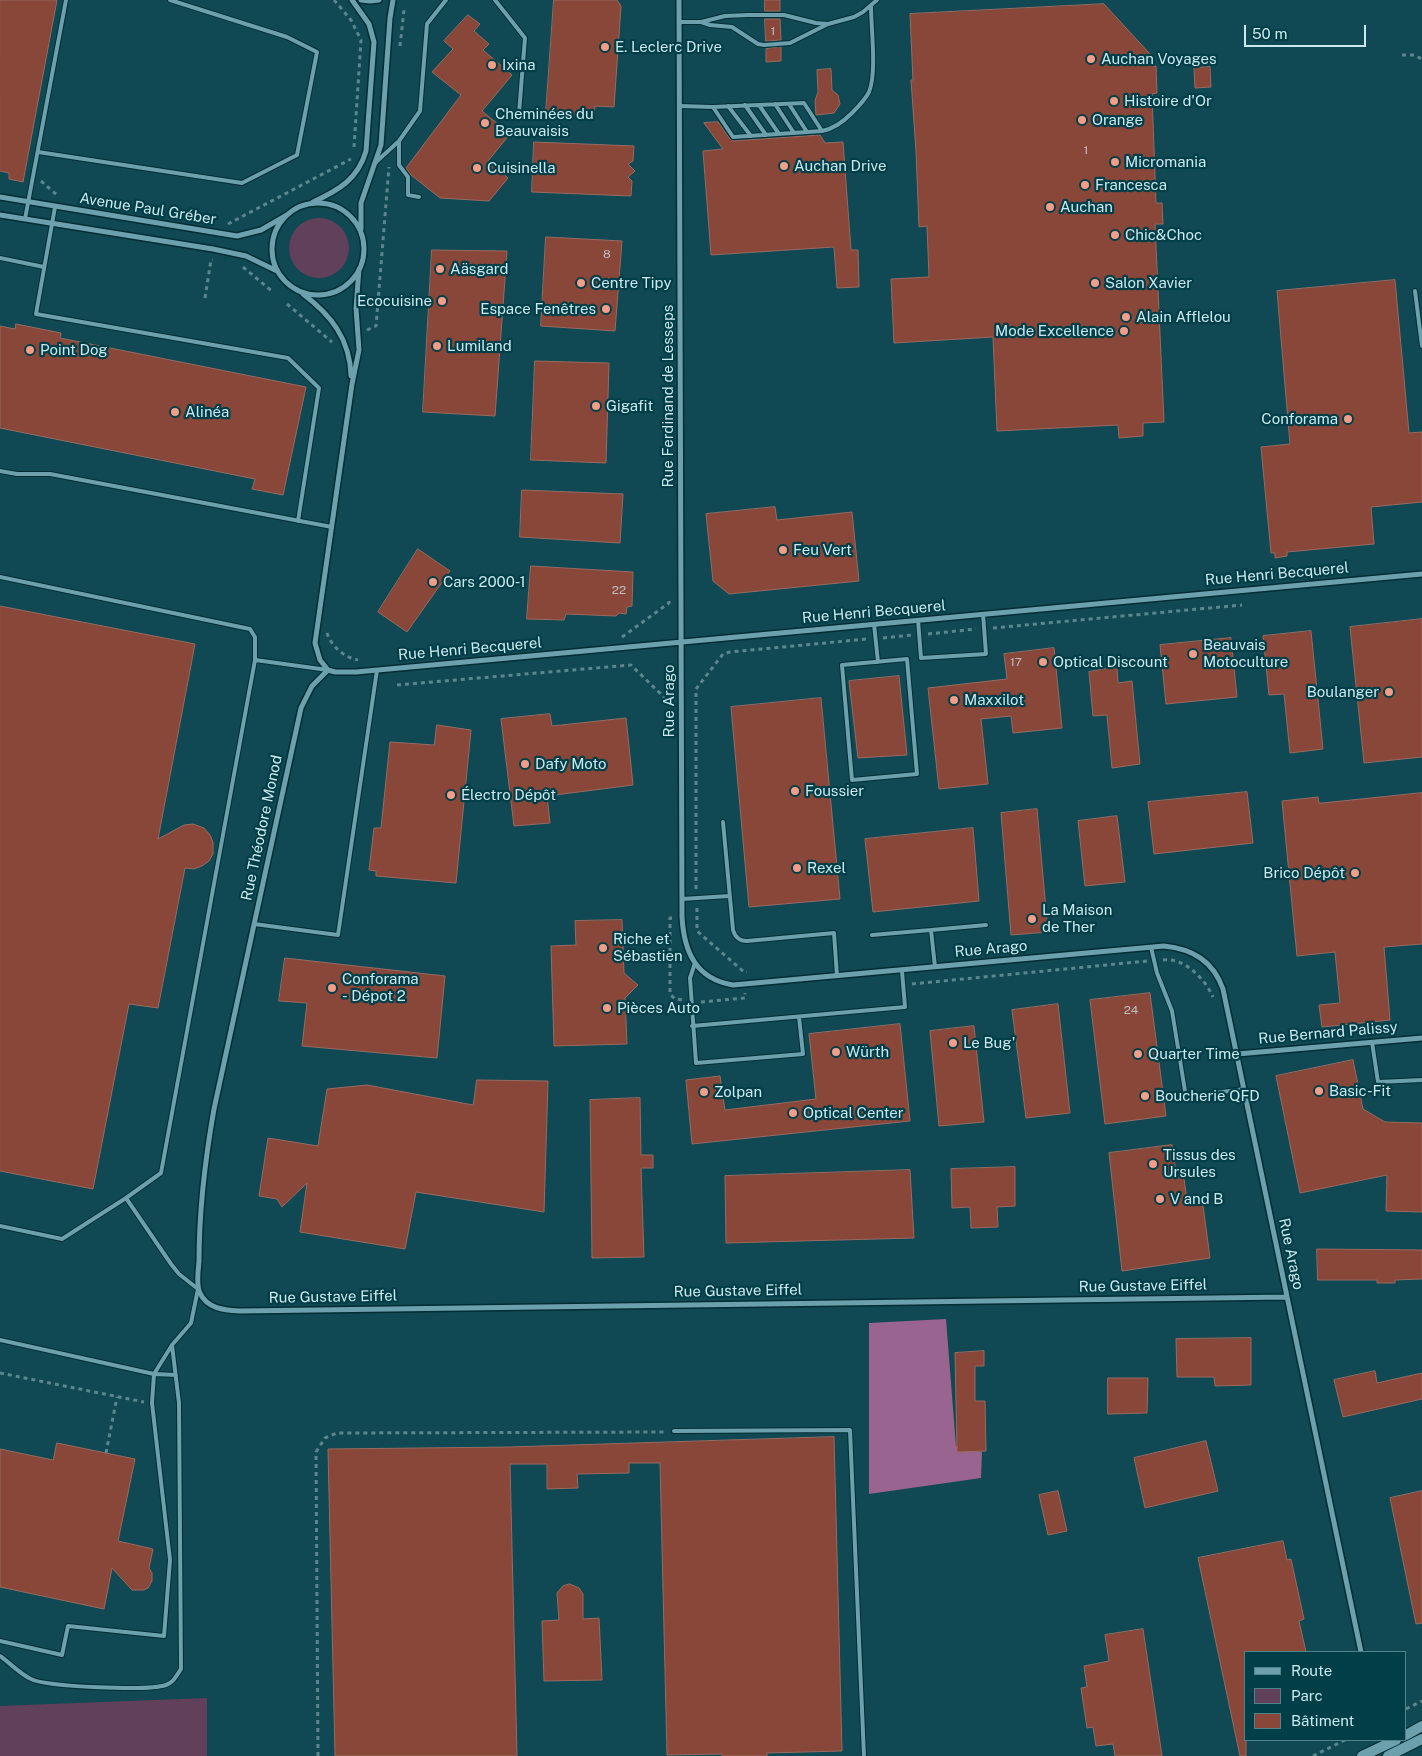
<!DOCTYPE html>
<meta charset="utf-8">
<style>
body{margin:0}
#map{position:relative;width:1422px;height:1756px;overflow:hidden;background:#104953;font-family:"Public Sans",sans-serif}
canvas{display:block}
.legend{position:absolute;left:1244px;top:1651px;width:162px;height:90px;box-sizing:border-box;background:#003e48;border:1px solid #52828a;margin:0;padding:6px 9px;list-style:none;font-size:15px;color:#cce7ed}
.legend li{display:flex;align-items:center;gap:10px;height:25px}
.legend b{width:25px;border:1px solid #52828a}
.scale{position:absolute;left:1244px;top:25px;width:122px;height:22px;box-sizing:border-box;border:2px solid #cce7ed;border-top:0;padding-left:6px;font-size:15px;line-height:18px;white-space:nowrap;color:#cce7ed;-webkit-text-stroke:4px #003e48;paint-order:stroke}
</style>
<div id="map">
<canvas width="1422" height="1756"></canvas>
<ul class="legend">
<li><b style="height:6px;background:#6ba0ac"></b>Route</li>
<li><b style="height:14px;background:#60405a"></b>Parc</li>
<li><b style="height:14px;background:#884739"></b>Bâtiment</li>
</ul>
<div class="scale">50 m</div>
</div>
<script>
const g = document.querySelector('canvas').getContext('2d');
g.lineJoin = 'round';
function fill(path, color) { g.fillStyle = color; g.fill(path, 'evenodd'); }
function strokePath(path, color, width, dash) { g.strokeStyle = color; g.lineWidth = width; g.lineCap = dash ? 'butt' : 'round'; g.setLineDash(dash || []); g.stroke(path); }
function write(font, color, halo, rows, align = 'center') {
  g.font = font + ' "Public Sans",sans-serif'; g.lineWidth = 4.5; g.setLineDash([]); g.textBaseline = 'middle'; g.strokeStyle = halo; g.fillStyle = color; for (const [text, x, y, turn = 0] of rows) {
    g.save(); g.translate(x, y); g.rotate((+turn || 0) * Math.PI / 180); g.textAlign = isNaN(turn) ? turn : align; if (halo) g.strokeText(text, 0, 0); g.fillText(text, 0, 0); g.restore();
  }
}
const green = new Path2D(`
 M289 248a30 30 0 1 1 60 0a30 30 0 1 1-60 0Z
 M207,1698V1756H0V1706Z`);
const forest = new Path2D(`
 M946,1319L956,1446L982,1452L981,1478L869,1494V1323Z`);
const building = new Path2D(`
 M0,0H57L23,182L9,179V173L0,171Z
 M554,0H617L621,6L614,107L595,106L594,116L546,113Z
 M765,0H780V11H765Z
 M1104,4L1150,54L1151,66H1156L1157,93L1152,94L1156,203H1162L1163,224H1155L1164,422L1143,423V436L1119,438L1118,425L997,431L993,337L894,343L891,279L929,277L927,226L919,227L916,151L911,80H913L910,14Z
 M468,15L480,24L474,31L489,44L483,50L512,75L482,111L510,134L488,161L508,178L489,201L440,198L411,175L406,168L461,95L432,72L453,49L444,41Z
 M765,19H780L781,40L766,41Z
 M781,47V61L766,62V49Z
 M1210,67L1211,87L1195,88L1194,68Z
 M831,69L832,90L838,95L840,104L834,113L816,115L815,101L818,92L817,70Z
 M718,122L730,139L733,141L820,135L825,143L843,142L851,250H858L859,287L837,288L834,247L711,255L703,151L723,149L704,123Z
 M534,142L634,146L633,161L628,164L635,171L628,177L632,181L631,196L532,192Z
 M546,237L622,241L615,331L541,326Z
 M432,250L507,251L495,416L423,412Z
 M1395,280L1409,433L1422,432V502L1371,507L1374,544L1287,552V556L1275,558V553H1271L1261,447L1290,444L1277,291Z
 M16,324L61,333L60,338L75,341L306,387L283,495L252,489L255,479L0,428V326L15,329Z
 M535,361L609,363L606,463L531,460Z
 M522,490L623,494L620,543L520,537Z
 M775,507L777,520L852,512L859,581L729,594L713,581L706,514Z
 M418,549L450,571L407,632L378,612Z
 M531,566L633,572L632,606L627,607L626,614L619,613L616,616L566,614L564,620L527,619Z
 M0,606L195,644L158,839L184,825L193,824L204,828L210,835L213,842V854L209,861L202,866L194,869L185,868L158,1008L129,1004L93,1189L0,1171Z
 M1422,619V757L1364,763L1350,627Z
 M1311,631L1323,749L1290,753L1284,694L1269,695L1263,636Z
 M1231,638L1237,697L1166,704L1160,645Z
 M1054,648L1062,728L1013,733L1011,716L981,719L988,784L939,789L928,688L1007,679L1004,654Z
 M1117,667L1118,683L1132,681L1140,764L1112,768L1107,715L1093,716L1089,672Z
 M899,676L907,755L858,758L849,681Z
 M821,698L840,899L749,907L731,707Z
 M550,714L552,726L626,718L633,785L547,796L550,823L514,826L501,719Z
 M437,725L471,730L456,883L376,876V871L369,870L374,828H381L390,742L434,745Z
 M1247,792L1253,843L1154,854L1148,802Z
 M1422,793V944L1384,947L1390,1020L1322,1027L1319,1005L1340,1003L1335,952L1297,956L1282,801L1318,797L1319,803Z
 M1037,809L1048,932L1011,935L1001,813Z
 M1117,816L1125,882L1085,886L1078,821Z
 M973,828L979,901L873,912L865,839Z
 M622,920L624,973L638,985L625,998L627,1044L554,1046L551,946L576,945L575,921Z
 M285,958L445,976L437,1058L302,1046L307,1003L279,1001Z
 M1150,993L1166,1116L1105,1124L1090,1000Z
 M1058,1004L1070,1113L1026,1118L1012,1010Z
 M900,1024L910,1121L692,1144L686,1080L720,1076L725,1110L816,1099L809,1034Z
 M974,1026L984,1122L939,1126L930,1031Z
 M1353,1060L1363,1109L1385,1122L1422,1123V1212L1386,1211L1387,1175L1300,1193L1276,1076Z
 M477,1080L548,1081L544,1212L416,1192L405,1249L300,1232L307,1183L282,1207L277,1199L259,1196L268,1138L318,1146L327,1089L367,1085L473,1105Z
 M640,1098L641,1155H653V1168H641L644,1257L592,1258L590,1100Z
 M1172,1145L1176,1173L1183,1172L1187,1200L1202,1198L1210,1258L1122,1271L1109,1153Z
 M1015,1167V1206L997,1207L998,1227L971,1228L970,1207L952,1208L951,1169Z
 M910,1170L914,1238L726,1243L725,1176Z
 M1317,1249L1422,1250V1279L1395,1280V1283H1377V1280H1318Z
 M1251,1338V1385L1215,1386L1214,1377H1177L1176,1339Z
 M984,1351V1366H975V1401H985L986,1451L957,1452L955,1353Z
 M1375,1371L1377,1383L1422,1373V1399L1343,1417L1334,1380Z
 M1108,1378H1148L1147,1413L1108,1414Z
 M834,1437L842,1751L767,1753V1756H722V1754L667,1755L660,1463H629V1473L577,1474L578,1488L547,1489V1464H510L517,1756H335L328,1449L510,1447Z
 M1206,1441L1218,1491L1145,1508L1134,1458Z
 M57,1443L135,1459L118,1541L153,1549L149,1568L152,1573V1581L148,1588L144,1590H132L112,1568L104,1609L0,1587V1449L53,1460Z
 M1058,1491L1067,1531L1048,1535L1039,1495Z
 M1422,1491V1623L1416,1624L1390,1498Z
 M1283,1541L1287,1560L1291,1559L1304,1619L1299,1621L1306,1652H1246V1756H1240L1198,1558Z
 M570,1584L579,1588L583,1594V1619L599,1618L602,1680L544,1681L542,1621L559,1620L557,1593L563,1586Z
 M1143,1629L1162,1756H1115L1113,1744L1096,1746L1093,1727L1087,1728L1081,1688L1087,1687L1084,1666L1109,1661L1105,1635Z`);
const path = new Path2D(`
 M334,0L351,20L361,40L354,147
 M400,46L404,10
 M1402,55H1414L1422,59
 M41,181L57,195
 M228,224L351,159
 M243,267L273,292
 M205,298L211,260H213
 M287,304L332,342
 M367,330L376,326L389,167
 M993,628L1242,605
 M327,633C331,646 345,658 358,660
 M928,634L976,629
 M622,637L669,603V599
 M883,638L912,635
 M397,685L631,665L670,703
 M696,889V689L723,654L730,652L867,639
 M697,908V931L744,972H747
 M672,918H670V994L675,999L683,1000
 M1163,960C1184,957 1205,979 1213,997
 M912,984L1147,961
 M701,1002L745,998V993
 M0,1373L144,1402
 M106,1453L117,1397
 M1406,1709L1422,1701
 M318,1756L316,1452L325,1438L337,1433L666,1432
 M1313,1756L1345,1740`);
const lane = new Path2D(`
 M495,0L525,38L519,113
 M679,22H701L725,16L748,15H784L816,23L828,24L854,17L863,12L877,0
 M701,22L710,25L732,27L758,44L764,45L790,43L826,25
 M775,104L794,133
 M789,104L807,132
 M745,105L766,135
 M759,105L779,134
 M680,106L713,107L733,137L822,131C834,129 843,122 852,113C858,107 865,100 869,92C877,73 871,28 871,6
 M728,106L751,136
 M713,107L804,103L822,131
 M399,141V165L408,177V195L419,197
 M38,152L242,183L297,155L317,52L287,37L170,0
 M375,163L399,141L420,111L427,24L446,0
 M55,207L36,314L288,358L319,388L298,521
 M25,219L66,0
 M0,258L44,267
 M1415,291L1422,346
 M0,471L17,474H50L332,527
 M0,577L250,629L255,637V660
 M918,620L921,658L986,654L983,614
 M874,624L878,662
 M907,659L917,774L852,780L842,665Z
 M723,822L733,930C735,937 739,941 747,941L834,933L837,976
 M682,899L729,896
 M254,924L338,935L377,670
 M931,930L986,925
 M872,935L931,930L935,967
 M1151,947L1157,973L1172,1011L1186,1097L1244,1089
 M695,963L690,978L696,1063L803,1054L799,1017
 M692,1026L905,1007L902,971
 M1372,1042L1378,1082L1422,1080
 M0,1226L62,1239L126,1198
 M0,1340L154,1374L176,1375
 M674,1431L850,1430L864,1756
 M0,1641L62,1655L68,1626L164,1636L170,1560L152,1403L154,1374L172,1345L191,1323L198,1289L179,1274L171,1264L126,1198L161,1173L255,660L328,670
 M0,1656C10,1663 20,1674 31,1679C47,1687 149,1691 166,1685C174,1682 176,1676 181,1669L179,1403L172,1345`);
const street = new Path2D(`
 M361,0L370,1L379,0
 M679,0L682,917C684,952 696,979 733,985L1164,946C1193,949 1213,961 1223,989L1361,1652
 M0,197L237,236L261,230L287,215
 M313,202C339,190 358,179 366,151L374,42L369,24L352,0
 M272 249a46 46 0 1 1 92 0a46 46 0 1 1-92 0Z
 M0,215L213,249L246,256L277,271
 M361,229V203L381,145L390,18L393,0
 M359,269L356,308L359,350L352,384L315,643L320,660L328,670L312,686L301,708L214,1109C205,1160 199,1211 199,1262C198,1271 196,1285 200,1293C207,1309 225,1310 240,1311L1287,1297
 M303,294C331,315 350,339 351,376
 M328,670L335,672H356L1422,574
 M1237,1054L1422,1038`);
const secondary = new Path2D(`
 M1406,1735L1422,1726
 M1362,1756L1396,1740
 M1388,1756L1422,1739`);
const markers = [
 [605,47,5,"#f49e8a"],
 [1091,59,5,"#f49e8a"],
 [492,65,5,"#f49e8a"],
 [1114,101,5,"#f49e8a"],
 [1082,120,5,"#f49e8a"],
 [485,123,5,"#f49e8a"],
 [1115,162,5,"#f49e8a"],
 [784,166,5,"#f49e8a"],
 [477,168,5,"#f49e8a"],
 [1085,185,5,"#f49e8a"],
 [1050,207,5,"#f49e8a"],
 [1115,235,5,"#f49e8a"],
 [440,269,5,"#f49e8a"],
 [581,283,5,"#f49e8a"],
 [1095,283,5,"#f49e8a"],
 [442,301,5,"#f49e8a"],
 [606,309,5,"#f49e8a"],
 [1126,317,5,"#f49e8a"],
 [1124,331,5,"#f49e8a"],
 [437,346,5,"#f49e8a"],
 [30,350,5,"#f49e8a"],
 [596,406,5,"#f49e8a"],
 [175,412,5,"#f49e8a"],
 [1348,419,5,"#f49e8a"],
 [783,550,5,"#f49e8a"],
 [433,582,5,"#f49e8a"],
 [1193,654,5,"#f49e8a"],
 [1043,662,5,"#f49e8a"],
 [1389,692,5,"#f49e8a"],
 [954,700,5,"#f49e8a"],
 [525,764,5,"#f49e8a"],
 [795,791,5,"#f49e8a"],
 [451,795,5,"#f49e8a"],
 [797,868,5,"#f49e8a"],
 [1355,873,5,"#f49e8a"],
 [1032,919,5,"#f49e8a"],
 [603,948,5,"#f49e8a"],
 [332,988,5,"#f49e8a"],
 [607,1008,5,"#f49e8a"],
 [953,1043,5,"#f49e8a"],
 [836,1052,5,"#f49e8a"],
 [1138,1054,5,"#f49e8a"],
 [1319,1091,5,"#f49e8a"],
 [704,1092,5,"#f49e8a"],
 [1145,1096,5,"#f49e8a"],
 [793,1113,5,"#f49e8a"],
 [1153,1164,5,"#f49e8a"],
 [1160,1199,5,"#f49e8a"]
];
const numberNames = [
 ["1",773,31],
 ["1",1086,150],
 ["8",607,254],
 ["22",619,590],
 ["17",1016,662],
 ["24",1131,1010]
];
const poiNames = [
 ["E. Leclerc Drive",615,47],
 ["Auchan Voyages",1101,59],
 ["Ixina",502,65],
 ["Histoire d'Or",1124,101],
 ["Cheminées du",495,114],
 ["Beauvaisis",495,131],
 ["Orange",1092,120],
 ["Micromania",1125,162],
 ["Auchan Drive",794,166],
 ["Cuisinella",487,168],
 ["Francesca",1095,185],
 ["Auchan",1060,207],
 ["Chic&Choc",1125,235],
 ["Aäsgard",450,269],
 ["Centre Tipy",591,283],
 ["Salon Xavier",1105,283],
 ["Ecocuisine",432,301,"right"],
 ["Espace Fenêtres",596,309,"right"],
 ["Alain Afflelou",1136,317],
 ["Mode Excellence",1114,331,"right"],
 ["Lumiland",447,346],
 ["Point Dog",40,350],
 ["Gigafit",606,406],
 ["Alinéa",185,412],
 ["Conforama",1338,419,"right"],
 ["Feu Vert",793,550],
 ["Cars 2000-1",443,582],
 ["Beauvais",1203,645],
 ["Motoculture",1203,662],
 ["Optical Discount",1053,662],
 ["Boulanger",1379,692,"right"],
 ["Maxxilot",964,700],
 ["Dafy Moto",535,764],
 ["Foussier",805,791],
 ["Électro Dépôt",461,795],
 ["Rexel",807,868],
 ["Brico Dépôt",1345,873,"right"],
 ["La Maison",1042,910],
 ["de Ther",1042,927],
 ["Riche et",613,939],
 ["Sébastien",613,956],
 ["Conforama",342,979],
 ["- Dépot 2",342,996],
 ["Pièces Auto",617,1008],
 ["Le Bug'",963,1043],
 ["Würth",846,1052],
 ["Quarter Time",1148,1054],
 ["Basic-Fit",1329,1091],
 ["Zolpan",714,1092],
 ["Boucherie QFD",1155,1096],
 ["Optical Center",803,1113],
 ["Tissus des",1163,1155],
 ["Ursules",1163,1172],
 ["V and B",1170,1199]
];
const streetNames = [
 ["Avenue Paul Gréber",148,209,9],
 ["Rue Ferdinand de Lesseps",668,396,-90],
 ["Rue Henri Becquerel",1277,574,-5],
 ["Rue Henri Becquerel",874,612,-5],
 ["Rue Henri Becquerel",470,649,-5],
 ["Rue Arago",669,701,-90],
 ["Rue Théodore Monod",262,828,-78],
 ["Rue Arago",991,949,-5],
 ["Rue Bernard Palissy",1328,1033,-5],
 ["Rue Arago",1291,1254,78],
 ["Rue Gustave Eiffel",1143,1286,-1],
 ["Rue Gustave Eiffel",738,1291,-1],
 ["Rue Gustave Eiffel",333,1297,-1]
];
fill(green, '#60405a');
fill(forest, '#99648f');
fill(building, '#884739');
strokePath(building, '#976b61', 1);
strokePath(lane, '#022d35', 6);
strokePath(street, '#022d35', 8);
strokePath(secondary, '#022d35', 12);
strokePath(path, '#5a878f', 3, [4, 4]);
strokePath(lane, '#6ba0ac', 4);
strokePath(street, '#6ba0ac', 5);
strokePath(secondary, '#6ba0ac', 10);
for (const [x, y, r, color] of markers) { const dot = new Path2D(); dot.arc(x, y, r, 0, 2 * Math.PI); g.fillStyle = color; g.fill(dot); strokePath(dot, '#003e48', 2); }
write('12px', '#bbbfc0', null, numberNames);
write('15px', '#cce7ed', '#003e48', poiNames, 'left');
write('15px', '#cce7ed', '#003e48', streetNames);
</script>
